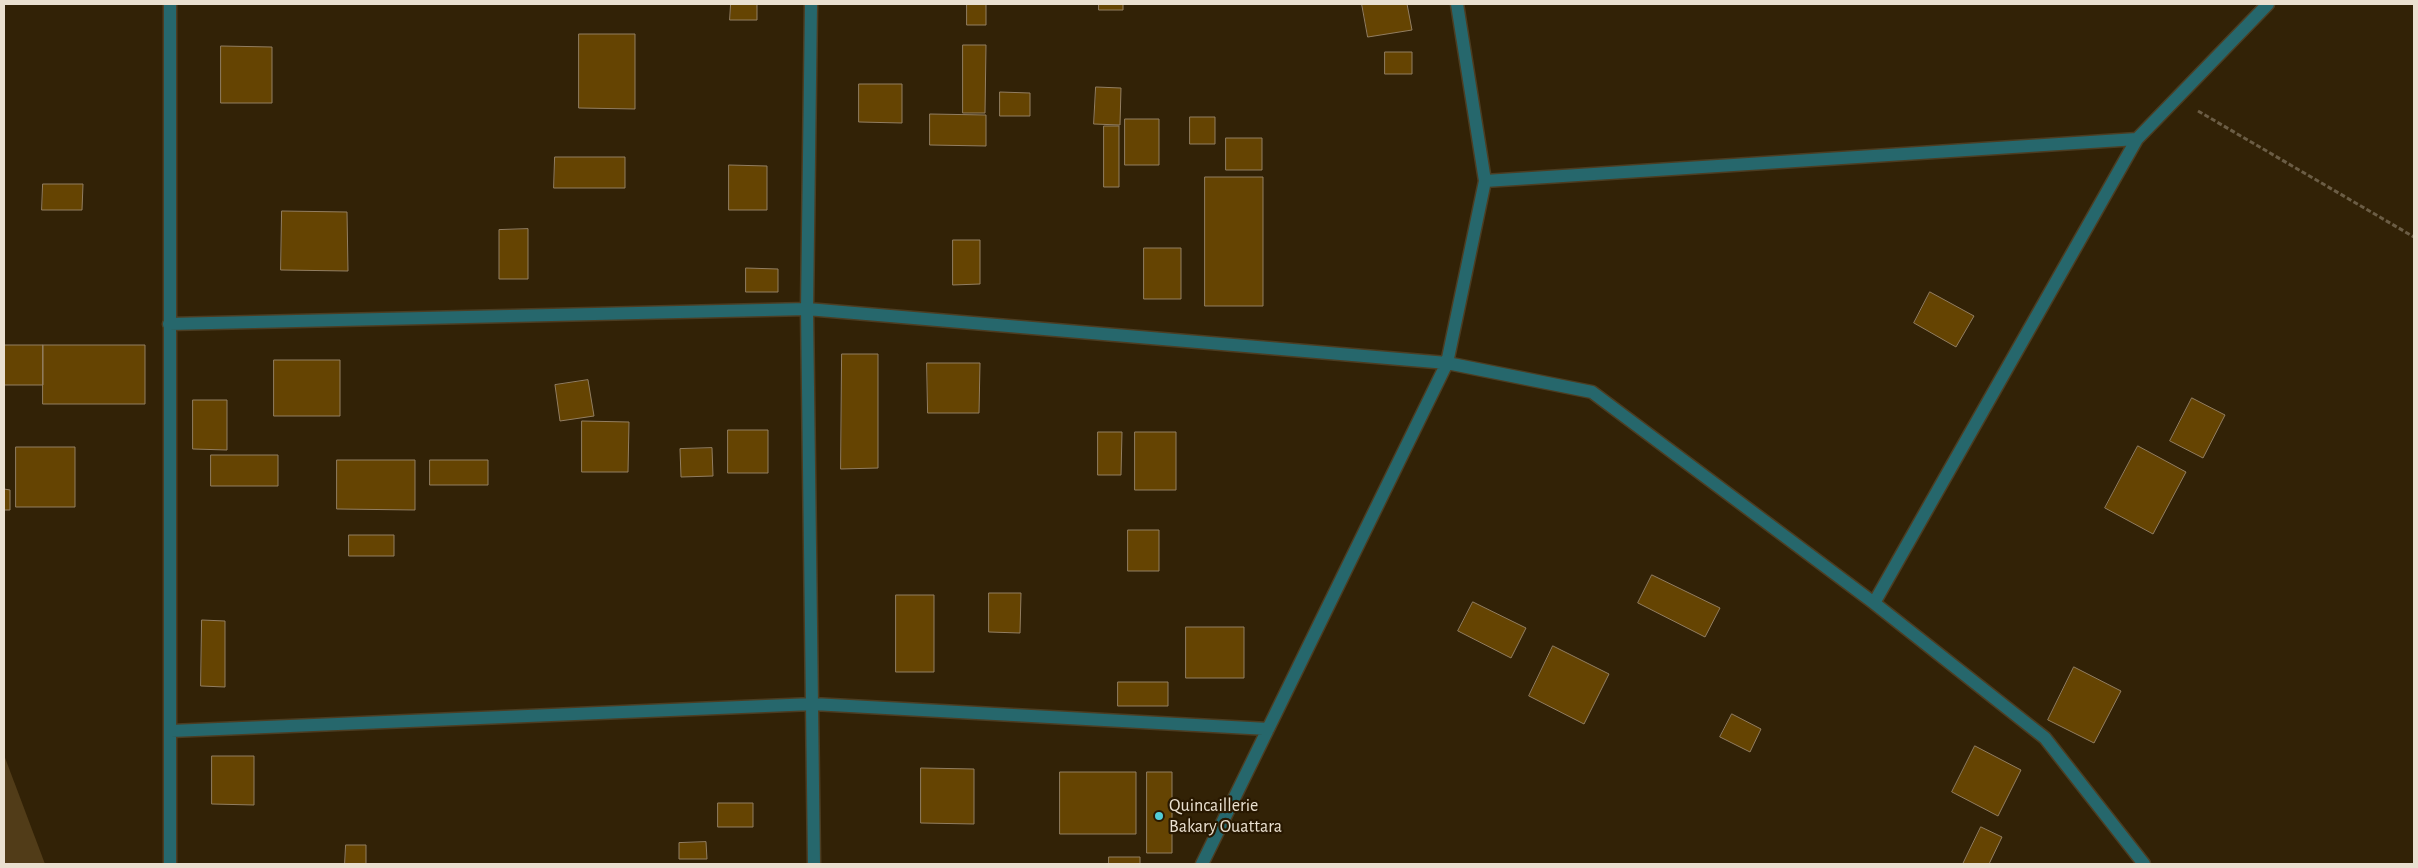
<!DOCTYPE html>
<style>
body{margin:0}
#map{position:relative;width:2418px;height:868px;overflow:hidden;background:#322206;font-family:"Alegreya Sans",sans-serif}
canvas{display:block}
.frame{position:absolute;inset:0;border:5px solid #eae0d0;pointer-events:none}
</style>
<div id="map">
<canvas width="2418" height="868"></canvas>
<div class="frame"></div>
</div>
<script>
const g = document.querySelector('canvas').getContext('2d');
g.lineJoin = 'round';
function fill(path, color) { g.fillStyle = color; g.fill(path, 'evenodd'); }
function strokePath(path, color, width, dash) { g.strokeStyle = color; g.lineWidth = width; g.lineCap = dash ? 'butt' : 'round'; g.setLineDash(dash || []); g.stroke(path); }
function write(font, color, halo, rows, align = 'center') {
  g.font = font + ' "Alegreya Sans",sans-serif'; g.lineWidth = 4.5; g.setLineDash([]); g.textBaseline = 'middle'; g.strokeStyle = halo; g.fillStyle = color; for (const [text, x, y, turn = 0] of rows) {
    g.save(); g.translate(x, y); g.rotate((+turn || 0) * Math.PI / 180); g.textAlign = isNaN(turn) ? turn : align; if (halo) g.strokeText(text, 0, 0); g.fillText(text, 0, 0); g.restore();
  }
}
const green = new Path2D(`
 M4,755L45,864H4Z`);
const building = new Path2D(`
 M731,4H757V20H730Z
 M967,4H986V25H967Z
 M1099,4H1123V10H1099Z
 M1362,4H1407L1412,30L1368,37Z
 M579,34H635V109L579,108Z
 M963,45H986L985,113H963Z
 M221,46L272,47V103H221Z
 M1385,52H1412V74H1385Z
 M859,84H902V123L859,122Z
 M1096,87L1121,88L1120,125L1094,124Z
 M1000,92L1030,93V116H1000Z
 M930,114L986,115V146L930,145Z
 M1190,117H1215V144H1190Z
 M1125,119H1159V165H1125Z
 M1104,126H1119V187H1104Z
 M1226,138H1262V170H1226Z
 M555,157H625V188H554Z
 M729,165L767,166V210H729Z
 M1205,177H1263V306H1205Z
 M43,184H83L82,210H42Z
 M282,211L347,212L348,271L281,270Z
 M528,229V279H499V230Z
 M953,240H980V284L953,285Z
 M1144,248H1181V299H1144Z
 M746,268L778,269V292H746Z
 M1930,292L1974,316L1956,347L1914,323Z
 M4,345H43V385H4Z
 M43,345H145V404H43Z
 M842,354H878V468L841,469Z
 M274,360H340V416H274Z
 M927,363H980L979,413H928Z
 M588,380L594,416L560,421L555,385Z
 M2192,398L2225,415L2203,458L2170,441Z
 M193,400H227V450L193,449Z
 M582,421L629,422L628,472H582Z
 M728,430H768V473H728Z
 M1098,432H1122L1121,475H1098Z
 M1135,432H1176V490H1135Z
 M2138,446L2186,472L2153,534L2105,508Z
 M16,447H75V507H16Z
 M712,448L713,476L681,477L680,449Z
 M211,455H278V486H211Z
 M337,460H415V510L337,509Z
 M430,460H488V485H430Z
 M4,489L10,490V510H4Z
 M1128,530H1159V571H1128Z
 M349,535H394V556H349Z
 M1652,575L1720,608L1705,637L1638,603Z
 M989,593H1021L1020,633L989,632Z
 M896,595H934V672H896Z
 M1473,602L1526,628L1511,658L1458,631Z
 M202,620L225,621V687L201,686Z
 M1186,627H1244V678H1186Z
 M1553,646L1609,674L1584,724L1529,696Z
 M2074,667L2121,691L2094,743L2048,720Z
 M1118,682H1168V706H1118Z
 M1732,714L1761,729L1750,752L1720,737Z
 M1975,746L2021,770L1998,816L1952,792Z
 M212,756H254V805L212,804Z
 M921,768L974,769V824L921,823Z
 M1060,772H1136V834H1060Z
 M1147,772H1172V853H1147Z
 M718,803H753V827H718Z
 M1981,827L2002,837L1989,864H1963Z
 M706,842L707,859H679V843Z
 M346,845H366V864H345Z
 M1109,857H1140V864H1109Z`);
const path = new Path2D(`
 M2198,111L2414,237`);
const street = new Path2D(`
 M170,4V864
 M811,4L807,309L814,864
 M1485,181L2137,139
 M169,324L807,309L1447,363L1592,392L1874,603L2045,738L2144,864
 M1874,603L2137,139L2268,4
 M171,731L813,704L1268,729
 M1202,864L1447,363L1485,181L1457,4`);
const markers = [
 [1159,816,5,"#52ccd5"]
];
const poiNames = [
 ["Quincaillerie",1169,806],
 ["Bakary Ouattara",1169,827]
];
fill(green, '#513c18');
fill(building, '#654402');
strokePath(building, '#927e61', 1);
strokePath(street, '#4c3d22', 15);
strokePath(path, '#6b5d45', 3, [5, 2.5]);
strokePath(street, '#26676c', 12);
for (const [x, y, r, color] of markers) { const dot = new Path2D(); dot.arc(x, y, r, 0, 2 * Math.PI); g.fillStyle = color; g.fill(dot); strokePath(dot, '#281800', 2); }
write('18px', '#eae0d0', '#281800', poiNames, 'left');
</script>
